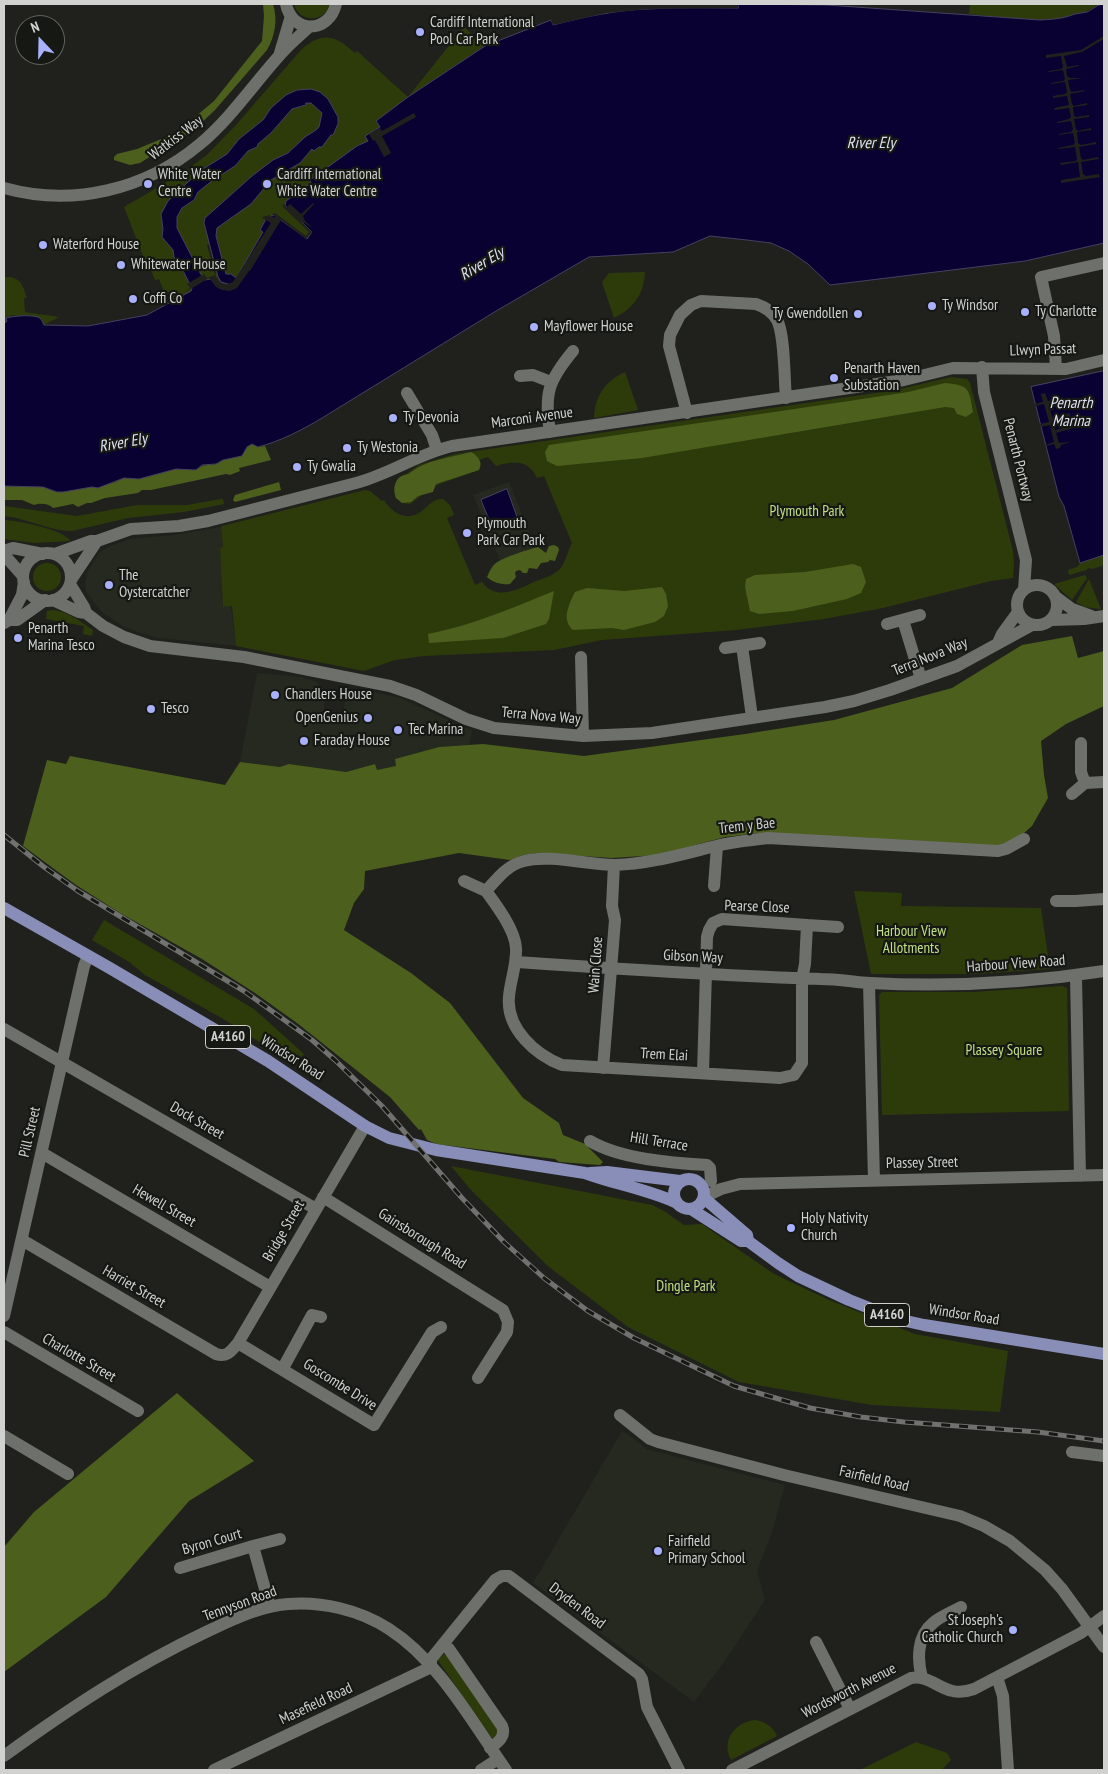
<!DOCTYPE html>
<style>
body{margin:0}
#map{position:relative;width:1108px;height:1774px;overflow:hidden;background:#20211d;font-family:"PT Sans Narrow",sans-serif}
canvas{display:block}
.frame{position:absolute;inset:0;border:5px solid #d1d2cf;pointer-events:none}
.north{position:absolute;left:15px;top:15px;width:50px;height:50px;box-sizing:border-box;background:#161814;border:1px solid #61625f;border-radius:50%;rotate:339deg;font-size:14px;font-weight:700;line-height:20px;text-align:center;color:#d1d2cf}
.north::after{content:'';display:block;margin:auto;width:18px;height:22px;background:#a9b0fc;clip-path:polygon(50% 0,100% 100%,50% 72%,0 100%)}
</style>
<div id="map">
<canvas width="1108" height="1774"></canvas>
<div class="frame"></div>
<div class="north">N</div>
</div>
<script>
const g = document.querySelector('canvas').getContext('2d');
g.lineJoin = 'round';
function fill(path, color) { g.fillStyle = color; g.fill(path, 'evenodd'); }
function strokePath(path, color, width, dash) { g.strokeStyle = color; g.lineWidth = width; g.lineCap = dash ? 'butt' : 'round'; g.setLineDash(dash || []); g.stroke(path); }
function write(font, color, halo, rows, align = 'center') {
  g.font = font + ' "PT Sans Narrow",sans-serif'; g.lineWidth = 4.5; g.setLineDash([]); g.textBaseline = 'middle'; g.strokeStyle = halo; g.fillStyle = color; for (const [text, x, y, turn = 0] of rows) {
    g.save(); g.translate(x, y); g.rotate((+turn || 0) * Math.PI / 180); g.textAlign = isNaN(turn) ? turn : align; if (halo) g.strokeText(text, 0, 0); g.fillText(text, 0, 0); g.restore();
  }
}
const built = new Path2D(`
 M509,482L537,551L502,565L473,495Z
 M221,527L223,548H220L223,607L231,606L236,646L159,638L140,633L123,626L102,612L86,592L85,582L88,571L99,553L108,547L130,539L174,535Z
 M257,673L302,677L316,682L323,689L325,695L323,717L342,719L345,701L350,695L360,689L400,698L472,731L469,745L439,747L395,759L396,766L377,770L375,764L346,772L289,764L280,767L240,762Z
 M622,1431L640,1443L646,1449L785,1485L772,1532L757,1571L765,1600L724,1662L694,1702L533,1583Z`);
const green = new Path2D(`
 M294,4H330C325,23 299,23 294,4Z
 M970,4H1099C1062,29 1012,18 969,14Z
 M464,27L485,46L408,97L281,322L185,294L172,300L168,293L165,294L159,279L155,280L151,270L149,271L124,207L184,172L208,154L236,125L301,50C322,31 335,35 355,53L357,51L408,97Z
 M645,272C644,294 634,308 614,318L602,282L609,273Z
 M8,277C22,278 23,287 27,298H24L25,312L59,317L44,325L42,323L14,315L6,317L7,321L4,324V278Z
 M625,372L638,410L594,418C595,396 605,381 625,372Z
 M951,377L967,379L970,383L1013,551L1014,565L1013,578L991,581L883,608L824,619L736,630L602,640L554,650L424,656L395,660L364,671L236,646L232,606L223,607L220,548L223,547L221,527L222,526L365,490L370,491L382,501L384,500C392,514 408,522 422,511C430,505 432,499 443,499L450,505L454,515L447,518L475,585L482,582C496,601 517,590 534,582C542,579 552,576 559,570C566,563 567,552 572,543L544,476L537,478C528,459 514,461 496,466L488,457L479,460L481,463L479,470L434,486L410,504L402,503L395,495L394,487L397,481L419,465L455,454L896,390Z
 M221,499H223L224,504L184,512L128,518L72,531C49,531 27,518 4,516V506L77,516L137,505H187Z
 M4,520C16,520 66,530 70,541L34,543L4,539Z
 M1104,555V565L1093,569L1088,568L1087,570L1069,575L1068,570L1077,567L1080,563Z
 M33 577a14 14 0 1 1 28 0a14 14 0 1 1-28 0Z
 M1085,575L1087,578L1072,600L1054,584Z
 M1089,579L1101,609H1100L1085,607L1076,602Z
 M53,610C69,612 81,622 93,630L92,636L83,634L84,626L46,619L47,611Z
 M854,891L902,893L901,906L1041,908L1050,969L976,974H871Z
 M104,920L254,1009L304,1054L295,1065L225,1020L145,975L129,962L92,940Z
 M1062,986L1067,988L1069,1111L882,1115L879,995L882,992H973Z
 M451,1166L652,1205L664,1211L684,1225L702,1224L706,1227L774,1274L829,1300L915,1334L1008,1351L1000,1412L872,1405L739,1382L628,1327L549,1267L471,1190Z
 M444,1654L447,1655L499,1731L494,1738H492L437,1659Z
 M754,1720C764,1721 773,1726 777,1736L731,1760C721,1741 734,1723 754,1720Z
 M916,1742L947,1753L951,1760L942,1770H860Z`);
const forest = new Path2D(`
 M263,4H273C278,20 275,36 267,50L215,110L196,128L140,163L130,165L114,160V157L117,154L137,149L176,133L214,101L262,41L264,16Z
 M945,383C970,385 969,389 973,412L966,417L957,414L954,408L945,407L642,458L557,466L547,461L545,452L549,445L849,401L908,392Z
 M252,444L258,447L265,446L271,460L239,468L240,471L230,475L226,474L151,490H142L138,493L105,498L91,503H87L78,507L73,504L53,508C48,503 40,503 34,505L22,500H4V486L43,487L57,492H63L113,483L124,478L139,479L176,469L196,470C205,463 206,466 215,464C220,463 219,462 223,460C231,458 243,457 247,447Z
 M471,452C478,456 483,462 479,470L436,484L433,492L418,496L411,502L402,503L396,498C393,490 394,478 404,475C410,473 406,476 411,472C429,459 450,458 471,452Z
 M279,482L281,490L235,502L233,500L235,495Z
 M554,545L558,547L559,550L555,561L550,560L548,562L541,563L537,569L529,568L527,573H523L520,570L516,571L515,573L516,577L510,584C503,585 493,583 487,577C489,573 491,567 496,563C504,557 527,550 538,547L546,553L549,546Z
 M853,564L861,567L866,582L861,593L847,599L793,611L759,614L750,611L745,587L746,579L755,575L805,572Z
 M662,587L666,594L668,606L664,616L655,622L624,630L612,628L573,630C561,620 569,604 575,592L587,588L624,591Z
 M554,591L549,619L546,624L503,638L429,643L428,634C473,625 512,608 554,591Z
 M1072,636L1078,658L1104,651V706L1066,724L1041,741L1044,775L1048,798L1032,826L1024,833L1001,846L758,833L725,837L658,855L612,858L537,853L523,855L510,860L459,853L365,871L364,889L354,903L344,930L411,973L450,1003L523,1098L559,1123L563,1135L585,1144L603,1162L600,1165L559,1162L555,1159L436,1144L427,1140L421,1129L419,1130L390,1097L297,1023L255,993L202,959L120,913L76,885L23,846L47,760L66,764L70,756L225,785L240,762L280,767L289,764L346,772L375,764L377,770L396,766L395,759L439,747L483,744L584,756L745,734L834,720L952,688L1022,645Z
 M177,1393L254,1461L189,1501L106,1597L4,1672V1547L34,1512Z`);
const water = new Path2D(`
 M738,4L827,5L1040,20C1056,19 1061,19 1075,14C1079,13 1083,13 1087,12C1094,9 1097,4 1104,4V243L1025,261L830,285L808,264L789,251L771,243L747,240L710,236L673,252L589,257L496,311L322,418C302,430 281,441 258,447L252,444L247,447L242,456L223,460L216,464L202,465L196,470L176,469L139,479L124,478L98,488L92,487L63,492H57L43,487L4,486V324L7,321L6,318C13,316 33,314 40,318C42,320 43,323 44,325L88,326L147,315L191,291L192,288C187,280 180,262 174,257L173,250L162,237L163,229L161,214L168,201L200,171L227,154L239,139L263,120L271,108L286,95L297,90L311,89L320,92L328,99L338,117V124L333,135H331L322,147H319L314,151L312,149L300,163L271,180L251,204L217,228L216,236L226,274H231L236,278L263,232L260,230L265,221V219L274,215L307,239L312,232L285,205L286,201L311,183L310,180L357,146L368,141L365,136L380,127L376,121L408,97L485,46L551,20L553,25C584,17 616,10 648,9C678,7 708,8 738,8ZM306,103H311L322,113L319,127L316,130L305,137L288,153L273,160L252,176L205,218L204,223L218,277L221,282L228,284L222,283L216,278L205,280L200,273L199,266L194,261L177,228V217L182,208L194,200L198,192L213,180L235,166L248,151L257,147L258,144L271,133L292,109L306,105Z
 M1104,371V555L1080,563L1064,506L1059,497L1031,387Z
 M507,489L517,517L492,527L481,500Z`);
const pier = new Path2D(`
 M735,4H738V8L648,9L606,13L553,25L551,20L554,19V22L581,15L623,8L648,6L736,5Z
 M1104,36V39L1082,52L1064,56L1067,67L1079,65V66L1066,69L1067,76L1070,78H1083L1068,80L1070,90L1072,92L1084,90L1085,91L1070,94L1072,104L1074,106L1087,103V105L1073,107L1074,116L1076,117L1089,115V117L1074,119L1076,129L1078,131L1091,128V130L1077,132L1078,143L1081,145L1096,142V144L1079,147L1081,158L1083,160L1098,157L1099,159L1081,162L1083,174L1086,176L1099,174L1100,177L1061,183V180L1080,177L1078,162L1061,165L1060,163L1076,161L1077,159L1075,147L1058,149V148L1073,145L1075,143L1073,133L1059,135V134L1071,132L1073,129L1071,121L1057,123V122L1069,119L1071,117L1069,108L1055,110L1054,108L1069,105L1067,96L1053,98V96L1065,94L1067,92L1065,82L1051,84V83L1063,81L1065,79L1063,70L1049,72L1048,71L1061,69L1063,67L1061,56L1046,58V55L1081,50Z
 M414,113L416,117L382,136L391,153L384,157L375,140L373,141L369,134L380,128L382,131Z
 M283,203L287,207L290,204L301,214L313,203L314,204L303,216L305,221L313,228L301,221L312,232L306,239L281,220L250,271H249L237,288L230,291L222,290L216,287L209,278L184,293L190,288L187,284L204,274L207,278L215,275L207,245L209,244L216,274L215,275L221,283L227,284L233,282L271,223L262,218L263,217L269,215L275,218V217L272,214L275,213L306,236L309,232L283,207Z
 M1045,393L1048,401L1060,399L1049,404L1052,417L1070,413V416L1053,420L1055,430L1073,425L1074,428L1056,433L1059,443L1071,442L1061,445L1060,448L1056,449L1054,444L1046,446L1045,445L1054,442L1050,425L1041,427L1040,424L1049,422L1044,404L1035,406V404L1043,402L1041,394Z`);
const minor = new Path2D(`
 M286,4C292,34 329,34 336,4
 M280,53L291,16
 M4,188C73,207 145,190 200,144C230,119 253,85 279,56C288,45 299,36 309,27
 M982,367L984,392L1026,560L1024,590
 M1056,369L1054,336L1041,277L1104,263
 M520,376L533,375L551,382
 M407,393L432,435L437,450
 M687,413L669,346L670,335L680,315L691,305L701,301L756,304C765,307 772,311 777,320C785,335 784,378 786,398
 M550,432C544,394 548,381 573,351
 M4,551L13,548L43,554
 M4,551L7,558L23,576
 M23 577a24 24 0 1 1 48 0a24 24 0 1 1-48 0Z
 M55,554L91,541H97L131,529L179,526L208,521L356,483C390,474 418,454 452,446L904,380L953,368L1066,369L1104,360
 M71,580L97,541
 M70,584L84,607L86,613
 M1017 605a20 20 0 1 1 40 0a20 20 0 1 1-40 0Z
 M1056,597L1072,609L1091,616
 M53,600L79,612L86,613L103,626L124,637L150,646L244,657L390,686L416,695L466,719L494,728L583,736L652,733L825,707L854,701L890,690L957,666L1032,625
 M9,620L22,595L24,582
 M903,620L921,679
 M1052,620L1084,619L1104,616
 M4,623L9,620H17L45,600
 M887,624L920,615
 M998,643L1002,634L1018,612
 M742,646L752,717
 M725,648L760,643
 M581,657L583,736
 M1081,743V772L1085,783
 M1072,794L1085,783L1104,782
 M464,881L486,891
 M714,886L717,846
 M1056,901H1075L1104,899
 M807,925L838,927
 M516,962C618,969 719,976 821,979C838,979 854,982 870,983C948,987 1027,983 1104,971
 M1076,976L1080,1176
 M869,983L874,1180
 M4,1029L316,1209
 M603,1068L615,920L612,906L614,865
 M703,1073L707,937L709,930L713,923L722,919L807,925L805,964L802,979V1063L794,1075L780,1078L562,1065C536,1055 506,1029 509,997C510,981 517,965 516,948C515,930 497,906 486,891C497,879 507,865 524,861C548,854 589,865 615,865C650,864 682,854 716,846C733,842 750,840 768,838L998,851L1006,849L1024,839
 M590,1141C620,1159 672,1163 707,1165L710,1168L711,1181
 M42,1153L270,1287
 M323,1197L503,1310L508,1322L507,1332L478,1378
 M704,1197L721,1189L740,1184L1104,1175
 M22,1240L216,1354C227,1358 232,1350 238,1343L365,1126
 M4,1316L84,966L88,956
 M4,1332L138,1411
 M238,1343L374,1425L432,1332L441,1327
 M283,1368L312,1315L321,1317
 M620,1415L650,1439L658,1442L784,1475L960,1516L984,1526L1010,1541L1045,1570L1062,1589L1104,1647
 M4,1436L68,1474
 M1072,1452L1104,1456
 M180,1568L253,1546
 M270,1607L253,1546L280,1539
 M816,1642L850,1709
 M444,1645L449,1649L502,1726C506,1736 499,1742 490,1748
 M431,1665V1659L495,1580L502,1576H509L639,1674L642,1679L647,1707L679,1770
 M997,1677L1003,1696L1008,1770
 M922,1678C917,1659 917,1636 933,1623C941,1616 952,1612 961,1607
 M4,1756C70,1708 132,1667 206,1632C232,1620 260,1606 288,1604C321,1601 360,1610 389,1629C439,1661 472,1722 506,1770
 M214,1770L427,1669L431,1665
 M481,1770L498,1759
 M732,1770L911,1678C935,1674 943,1700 974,1689L1081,1633L1104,1616`);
const major = new Path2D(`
 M4,908L108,967L268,1061L365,1126L389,1138L436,1150L585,1173C615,1184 646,1189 675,1202
 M590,1173L607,1172L680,1181
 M674 1194a15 15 0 1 1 30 0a15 15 0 1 1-30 0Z
 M704,1198L747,1235L748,1241L778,1263L798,1276L849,1300L897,1319L924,1325L1104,1354
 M691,1209L741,1241H748`);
const rail = new Path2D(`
 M4,835L44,867L78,891L244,991L312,1040L335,1060L382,1106L462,1198L504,1242L544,1278L588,1311L634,1338L734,1386L810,1408L861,1417L904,1422L1038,1432L1104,1441`);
const markers = [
 [420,32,5,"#a9b0fc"],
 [148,184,5,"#a9b0fc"],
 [267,184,5,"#a9b0fc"],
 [43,245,5,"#a9b0fc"],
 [121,265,5,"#a9b0fc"],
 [133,299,5,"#a9b0fc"],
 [932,306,5,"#a9b0fc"],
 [1025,312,5,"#a9b0fc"],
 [858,314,5,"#a9b0fc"],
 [534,327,5,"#a9b0fc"],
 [834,378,5,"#a9b0fc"],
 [393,418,5,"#a9b0fc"],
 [347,448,5,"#a9b0fc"],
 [297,467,5,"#a9b0fc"],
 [467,533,5,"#a9b0fc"],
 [109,585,5,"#a9b0fc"],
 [18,638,5,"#a9b0fc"],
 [275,695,5,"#a9b0fc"],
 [151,709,5,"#a9b0fc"],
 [368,718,5,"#a9b0fc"],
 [398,730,5,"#a9b0fc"],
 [304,741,5,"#a9b0fc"],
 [791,1228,5,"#a9b0fc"],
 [658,1551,5,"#a9b0fc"],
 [1013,1630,5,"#a9b0fc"]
];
const shields = [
 [228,1037,45],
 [887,1315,45]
];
const shieldNames = [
 ["A4160",228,1037],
 ["A4160",887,1315]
];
const poiNames = [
 ["Cardiff International",430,23],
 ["Pool Car Park",430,40],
 ["White Water",158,175],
 ["Centre",158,192],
 ["Cardiff International",277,175],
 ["White Water Centre",277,192],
 ["Waterford House",53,245],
 ["Whitewater House",131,265],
 ["Coffi Co",143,299],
 ["Ty Windsor",942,306],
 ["Ty Charlotte",1035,312],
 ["Ty Gwendollen",848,314,"right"],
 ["Mayflower House",544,327],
 ["Penarth Haven",844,369],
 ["Substation",844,386],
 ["Ty Devonia",403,418],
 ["Ty Westonia",357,448],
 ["Ty Gwalia",307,467],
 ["Plymouth",477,524],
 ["Park Car Park",477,541],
 ["The",119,576],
 ["Oystercatcher",119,593],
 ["Penarth",28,629],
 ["Marina Tesco",28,646],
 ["Chandlers House",285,695],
 ["Tesco",161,709],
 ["OpenGenius",358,718,"right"],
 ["Tec Marina",408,730],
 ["Faraday House",314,741],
 ["Holy Nativity",801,1219],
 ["Church",801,1236],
 ["Fairfield",668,1542],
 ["Primary School",668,1559],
 ["St Joseph's",1003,1621,"right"],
 ["Catholic Church",1003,1638,"right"]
];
const streetNames = [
 ["Watkiss Way",176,138,-37],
 ["Llwyn Passat",1043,350,-2],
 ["Marconi Avenue",532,418,-8],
 ["Penarth Portway",1018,460,76],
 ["Terra Nova Way",930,657,-22],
 ["Terra Nova Way",541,716,5],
 ["Trem y Bae",747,826,-6],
 ["Pearse Close",757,907,2],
 ["Gibson Way",693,957,3],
 ["Harbour View Road",1016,964,-4],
 ["Wain Close",596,965,-86],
 ["Trem Elai",664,1055,3],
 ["Windsor Road",292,1058,32],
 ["Dock Street",197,1121,30],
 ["Pill Street",30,1132,-77],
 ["Hill Terrace",659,1142,9],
 ["Plassey Street",922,1163,-1],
 ["Hewell Street",164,1206,30],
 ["Bridge Street",284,1231,-60],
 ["Gainsborough Road",422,1239,32],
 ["Harriet Street",134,1287,30],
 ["Windsor Road",964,1315,9],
 ["Charlotte Street",79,1358,30],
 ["Goscombe Drive",340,1385,32],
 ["Fairfield Road",874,1479,13],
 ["Byron Court",212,1542,-16],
 ["Tennyson Road",240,1604,-20],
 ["Dryden Road",577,1606,37],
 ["Wordsworth Avenue",849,1691,-27],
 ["Masefield Road",316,1704,-25]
];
const parkNames = [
 ["Plymouth Park",807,512],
 ["Harbour View",911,932],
 ["Allotments",911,949],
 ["Plassey Square",1004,1051],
 ["Dingle Park",686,1287]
];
const waterNames = [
 ["River Ely",871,143],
 ["River Ely",482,264,-31],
 ["Penarth",1071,403],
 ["Marina",1071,421],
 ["River Ely",123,443,-10]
];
fill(built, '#25291f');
fill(green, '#2d3b0b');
fill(forest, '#4c5f1d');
fill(water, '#090132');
strokePath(water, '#454061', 1);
fill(pier, '#20211d');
strokePath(minor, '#6e706b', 12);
strokePath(major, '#898eb8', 12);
strokePath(rail, '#71726f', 5);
strokePath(rail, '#161814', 3, [9]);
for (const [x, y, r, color] of markers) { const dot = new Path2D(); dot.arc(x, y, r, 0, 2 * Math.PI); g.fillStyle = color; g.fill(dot); strokePath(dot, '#161814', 2); }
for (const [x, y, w] of shields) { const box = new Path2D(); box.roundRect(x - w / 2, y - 11.5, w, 23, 4); g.fillStyle = '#161814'; g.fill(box); strokePath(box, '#d1d2cf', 1); }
write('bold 14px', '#d1d2cf', null, shieldNames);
write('15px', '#d1d2cf', '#161814', poiNames, 'left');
write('15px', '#d1d2cf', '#161814', streetNames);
write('15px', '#c1e083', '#161814', parkNames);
write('italic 16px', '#dee1f3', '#161814', waterNames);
</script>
